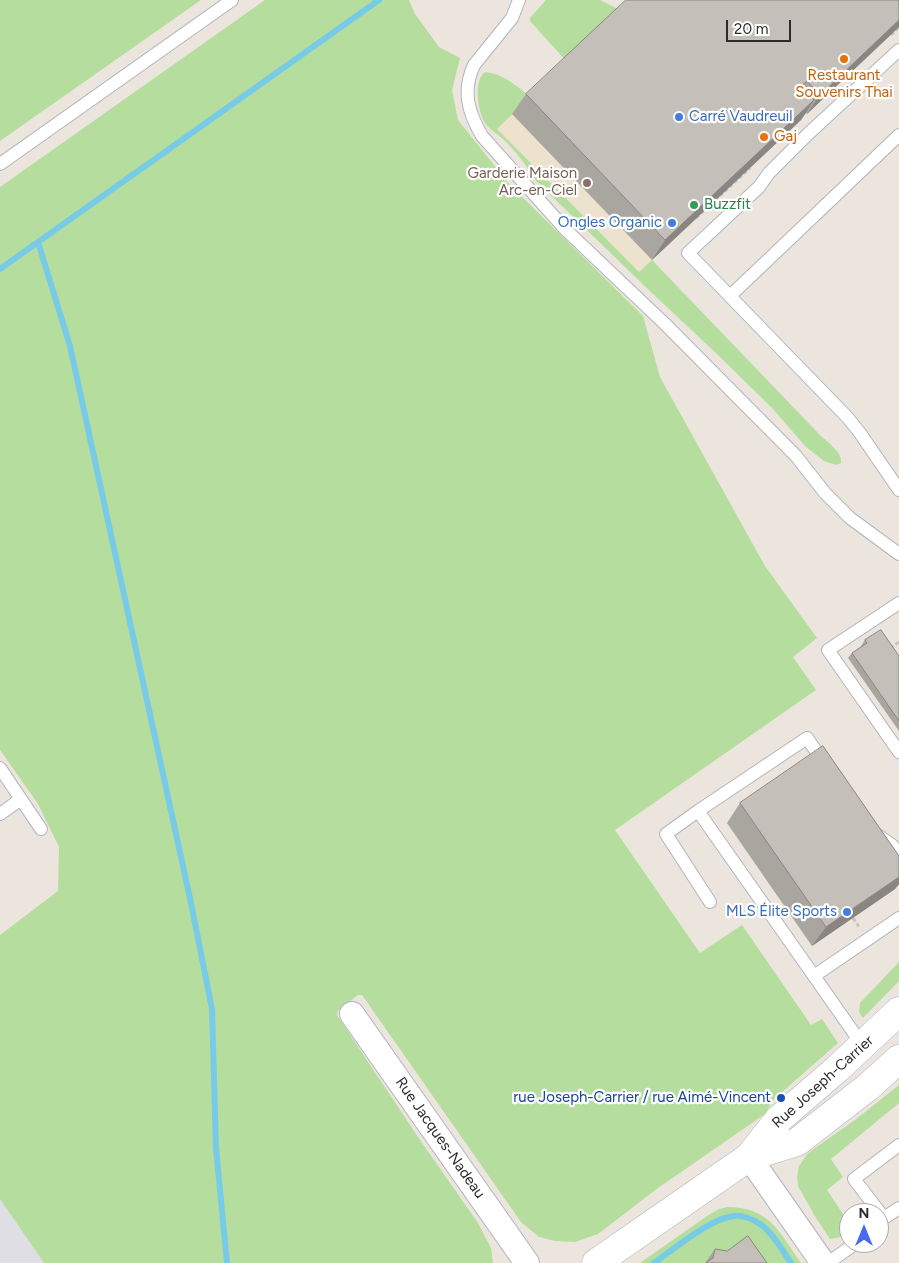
<!DOCTYPE html>
<meta charset="utf-8">
<style>
body{margin:0}
#map{position:relative;width:899px;height:1263px;overflow:hidden;background:#ebe5de;font-family:Figtree,sans-serif}
canvas{display:block}
.north{position:absolute;left:839px;top:1203px;width:50px;height:50px;box-sizing:border-box;background:#fff;border:1px solid #aaa;border-radius:50%;rotate:0deg;font-size:14px;font-weight:700;line-height:20px;text-align:center;color:#2b2b2b}
.north::after{content:'';display:block;margin:auto;width:18px;height:22px;background:#496aee;clip-path:polygon(50% 0,100% 100%,50% 72%,0 100%)}
.scale{position:absolute;left:726px;top:20px;width:65px;height:22px;box-sizing:border-box;border:2px solid #2b2b2b;border-top:0;padding-left:6px;font-size:15px;line-height:18px;white-space:nowrap;color:#2b2b2b;-webkit-text-stroke:4px #fff;paint-order:stroke}
</style>
<div id="map">
<canvas width="899" height="1263"></canvas>
<div class="north">N</div>
<div class="scale">20 m</div>
</div>
<script>
const g = document.querySelector('canvas').getContext('2d');
g.lineJoin = 'round';
function fill(path, color) { g.fillStyle = color; g.fill(path, 'evenodd'); }
function strokePath(path, color, width, dash) { g.strokeStyle = color; g.lineWidth = width; g.lineCap = dash ? 'butt' : 'round'; g.setLineDash(dash || []); g.stroke(path); }
function write(font, color, halo, rows, align = 'center') {
  g.font = font + ' Figtree,sans-serif'; g.lineWidth = 4.5; g.setLineDash([]); g.textBaseline = 'middle'; g.strokeStyle = halo; g.fillStyle = color; for (const [text, x, y, turn = 0] of rows) {
    g.save(); g.translate(x, y); g.rotate((+turn || 0) * Math.PI / 180); g.textAlign = isNaN(turn) ? turn : align; if (halo) g.strokeText(text, 0, 0); g.fillText(text, 0, 0); g.restore();
  }
}
const industrial = new Path2D(`
 M0,1199L44,1263H0Z`);
const education = new Path2D(`
 M536,91L675,238L639,272L496,128Z`);
const green = new Path2D(`
 M0,0H201L0,141Z
 M265,0H409L415,14L439,47L460,58L452,90L458,120L510,185L643,316L660,377L765,566L817,638L793,657L816,690L615,830L700,953L742,925L811,1025L822,1019L838,1043L773,1100L765,1114L658,1188L598,1234L575,1242L555,1241L539,1237L521,1222L362,995H358L338,1011L337,1015L418,1137L478,1223L491,1248L493,1263H44L0,1199V935L58,891L59,847L38,804L0,750V187Z
 M546,0H600L622,11L567,62L530,21V18Z
 M485,72C502,73 517,86 530,97L497,129L639,272L652,260L820,435C828,443 843,452 841,463L836,465L824,461L806,447L773,409L718,355L653,294L536,181C526,165 516,151 502,138C496,133 490,130 485,123C478,112 473,80 485,72Z
 M899,962V981L863,1018L859,1012L860,1003Z
 M899,1085V1103L831,1159L843,1177L827,1190L849,1223V1233L841,1237L830,1239L816,1218L798,1186L797,1177L799,1166L808,1153L855,1120Z
 M727,1207C770,1207 779,1232 801,1263H640L707,1216L719,1209Z`);
const stream = new Path2D(`
 M38,242L70,346L191,903L212,1009L216,1148L227,1263
 M0,269L379,0
 M654,1263C674,1249 711,1218 734,1216C742,1215 753,1219 760,1224C773,1233 782,1250 791,1263`);
const path = new Path2D(`
 M891,35L899,27
 M696,218L750,168
 M890,648L899,642
 M853,918L859,927`);
const service = new Path2D(`
 M519,0L512,18L474,65C462,91 468,112 482,136L566,230L665,324L796,456L825,493L850,518L899,554
 M899,50L808,134L769,173L759,187L688,253L848,418L860,433L899,490
 M0,164L232,0
 M730,296L899,135
 M899,603L828,650L899,752
 M0,768L41,829
 M698,811L666,834L710,902
 M0,814L21,799
 M879,836L893,846L899,854
 M814,976L698,811L807,738L825,764
 M863,1046L814,976L899,918
 M899,1145L854,1179L884,1218L899,1208
 M828,1263L856,1243`);
const minor = new Path2D(`
 M352,1014L527,1263
 M749,1157L823,1263`);
const tertiary = new Path2D(`
 M749,1157L797,1142L868,1087L899,1059
 M596,1263L749,1157L779,1119L837,1069L899,1011`);
const wall = new Path2D(`
 M899,0V27L807,114L806,113L801,120L652,260L512,114L526,94Z
 M865,640L899,656V731L848,658L852,653L862,646H861Z
 M740,803L899,856V884L895,889L812,946L727,823Z
 M715,1249L767,1263H705Z`);
const shadedWall = new Path2D(`
 M899,20V27L807,114L820,95Z
 M814,100L801,120L652,260L665,240Z
 M899,877V884L895,889L812,946L826,927Z`);
const building = new Path2D(`
 M626,0H899V20L820,95L807,81L800,87L814,100L665,240L526,94Z
 M881,630L899,656V721L852,653L867,643L865,640Z
 M823,746L899,856V877L826,927L740,803Z
 M748,1236L767,1263H706L713,1258L715,1249L727,1251Z`);
const markers = [
 [844,59,5,"#e8710a"],
 [679,117,5,"#3f7fe0"],
 [764,137,5,"#e8710a"],
 [587,183,5,"#8d6e63"],
 [694,205,5,"#2e9e5b"],
 [672,223,5,"#3f7fe0"],
 [847,912,5,"#3f7fe0"],
 [781,1098,5,"#1a4fb4"]
];
const foodNames = [
 ["Restaurant",844,76],
 ["Souvenirs Thai",844,93],
 ["Gaj",774,137,"left"]
];
const shopNames = [
 ["Carré Vaudreuil",689,117,"left"],
 ["Ongles Organic",662,223],
 ["MLS Élite Sports",837,912]
];
const educationNames = [
 ["Garderie Maison",577,174],
 ["Arc-en-Ciel",577,191]
];
const leisureNames = [
 ["Buzzfit",704,205]
];
const streetNames = [
 ["Rue Joseph-Carrier",823,1082,-42],
 ["Rue Jacques-Nadeau",440,1138,55]
];
const transitNames = [
 ["rue Joseph-Carrier / rue Aimé-Vincent",771,1098]
];
fill(industrial, '#dfdee4');
fill(education, '#ece2ce');
fill(green, '#b5de9e');
strokePath(stream, '#78cbe6', 6);
strokePath(service, '#b1b4bd', 14);
strokePath(minor, '#b1b4bd', 26);
strokePath(tertiary, '#b1b4bd', 29);
strokePath(path, '#c4c4c4', 3, [4, 2.5]);
strokePath(service, '#fff', 12);
strokePath(minor, '#fff', 24);
strokePath(tertiary, '#fff', 28);
fill(wall, '#a9a59f');
fill(shadedWall, '#898682');
fill(building, '#c4c0b9');
strokePath(building, '#898682', 1);
for (const [x, y, r, color] of markers) { const dot = new Path2D(); dot.arc(x, y, r, 0, 2 * Math.PI); g.fillStyle = color; g.fill(dot); strokePath(dot, '#fff', 2); }
write('15px', '#c56008', '#fff', foodNames);
write('15px', '#366cbe', '#fff', shopNames, 'right');
write('15px', '#785e54', '#fff', educationNames, 'right');
write('15px', '#27864d', '#fff', leisureNames, 'left');
write('15px', '#2b2b2b', '#fff', streetNames);
write('15px', '#164399', '#fff', transitNames, 'right');
</script>
